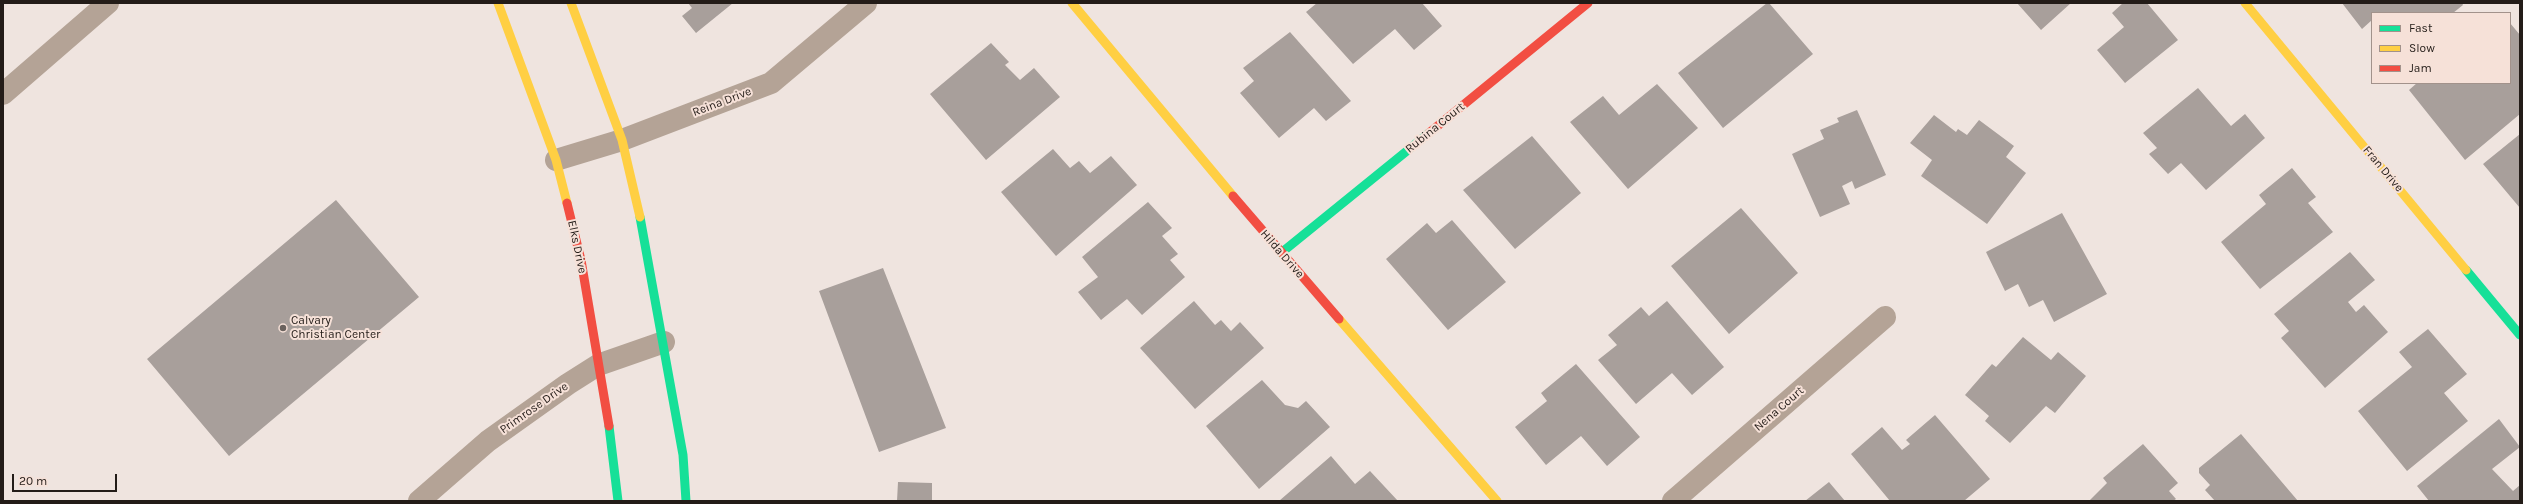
<!DOCTYPE html>
<style>
body{margin:0}
#map{position:relative;width:2523px;height:504px;overflow:hidden;background:#efe4df;font-family:Karla,sans-serif}
canvas{display:block}
.frame{position:absolute;inset:0;border:4px solid #231c18;pointer-events:none}
.legend{position:absolute;left:2371px;top:12px;width:140px;height:72px;box-sizing:border-box;background:#f6e1d8;border:1px solid #a2928b;margin:0;padding:5px 7px;list-style:none;font-size:12px;color:#231c18}
.legend li{display:flex;align-items:center;gap:8px;height:20px}
.legend b{width:20px;border:1px solid #a2928b}
.scale{position:absolute;left:12px;top:474px;width:105px;height:18px;box-sizing:border-box;border:2px solid #231c18;border-top:0;padding-left:5px;font-size:12px;line-height:14px;white-space:nowrap;color:#231c18;-webkit-text-stroke:3px #f6e1d8;paint-order:stroke}
</style>
<div id="map">
<canvas width="2523" height="504"></canvas>
<div class="frame"></div>
<ul class="legend">
<li><b style="height:5px;background:#16e098"></b>Fast</li>
<li><b style="height:5px;background:#ffcf43"></b>Slow</li>
<li><b style="height:5px;background:#f24e42"></b>Jam</li>
</ul>
<div class="scale">20 m</div>
</div>
<script>
const g = document.querySelector('canvas').getContext('2d');
g.lineJoin = 'round';
function fill(path, color) { g.fillStyle = color; g.fill(path, 'evenodd'); }
function strokePath(path, color, width, dash) { g.strokeStyle = color; g.lineWidth = width; g.lineCap = dash ? 'butt' : 'round'; g.setLineDash(dash || []); g.stroke(path); }
function write(font, color, halo, rows, align = 'center') {
  g.font = font + ' Karla,sans-serif'; g.lineWidth = 4; g.setLineDash([]); g.textBaseline = 'middle'; g.strokeStyle = halo; g.fillStyle = color; for (const [text, x, y, turn = 0] of rows) {
    g.save(); g.translate(x, y); g.rotate((+turn || 0) * Math.PI / 180); g.textAlign = isNaN(turn) ? turn : align; if (halo) g.strokeText(text, 0, 0); g.fillText(text, 0, 0); g.restore();
  }
}
const building = new Path2D(`
 M688,3H733L696,33L682,16L692,8Z
 M1317,3H1422L1442,26L1414,50L1395,29L1353,64L1306,12Z
 M1767,3H1769L1813,54L1723,128L1678,73Z
 M2017,3H2071L2041,30Z
 M2123,3H2147L2178,40L2125,83L2097,50L2124,27L2112,13Z
 M2342,3H2462L2463,5L2453,13H2372V20L2362,29Z
 M2510,23L2520,35V114L2465,160L2409,90L2417,83H2510Z
 M1290,32L1351,101L1326,121L1314,108L1279,138L1240,93L1254,81L1243,68Z
 M991,43L1009,62L1005,65L1020,80L1034,68L1060,97L986,160L930,94Z
 M1657,84L1698,128L1628,189L1570,122L1603,96L1619,115Z
 M2198,88L2231,126L2245,114L2265,138L2206,190L2181,163L2168,174L2149,154L2157,148L2143,133Z
 M1857,110L1886,175L1855,189L1852,181L1842,186L1850,204L1820,217L1792,154L1824,139L1820,130L1839,122L1837,118Z
 M1934,115L1956,132L1958,129L1967,135L1979,120L2014,146L2006,157L2026,173L1987,224L1921,176L1932,160L1910,143Z
 M2520,134V208L2483,164Z
 M1532,136L1581,193L1515,249L1463,190Z
 M1053,149L1070,168L1079,161L1090,173L1111,156L1137,185L1056,256L1001,192Z
 M2292,168L2316,197L2308,203L2333,232L2260,289L2221,242L2266,204L2259,195Z
 M336,200L419,297L229,456L147,359Z
 M1148,202L1172,228L1162,236L1178,254L1170,260L1185,277L1142,315L1127,299L1101,320L1078,292L1098,277L1082,257Z
 M1741,208L1798,273L1729,334L1671,266Z
 M2062,213L2107,294L2054,322L2043,300L2029,307L2018,284L2005,291L1986,252Z
 M1452,220L1506,282L1448,330L1386,259L1427,223L1436,233Z
 M2350,252L2375,280L2348,302L2356,312L2364,305L2388,332L2325,388L2281,338L2289,331L2274,314Z
 M883,268L946,428L879,452L819,291Z
 M1194,301L1215,325L1221,320L1231,331L1240,322L1264,348L1195,409L1140,348Z
 M1667,301L1724,367L1692,395L1672,373L1636,404L1598,360L1617,345L1608,335L1641,307L1649,316Z
 M2428,329L2467,374L2444,393L2468,421L2407,471L2358,411L2412,367L2399,352Z
 M2023,337L2051,360L2058,352L2086,376L2055,413L2046,406L2010,443L1985,421L1989,416L1965,395L1992,364L1996,367Z
 M1576,364L1640,437L1607,466L1581,436L1546,465L1515,427L1547,401L1541,393Z
 M1262,380L1285,405L1298,408L1306,401L1330,427L1259,489L1206,426Z
 M1935,415L1990,479L1964,501H1890L1851,454L1882,427L1902,450L1910,444L1906,440Z
 M2499,419L2520,447L2492,469L2513,491L2520,485V501H2429L2417,486Z
 M2241,434L2298,501H2215L2205,490L2210,485L2199,473V468Z
 M2143,444L2178,483L2169,491L2176,499L2173,501H2089L2107,483L2103,478Z
 M1331,456L1355,484L1370,471L1398,501H1279Z
 M898,482L932,483V501H897Z
 M1829,482L1845,501H1805Z`);
const street = new Path2D(`
 M3,94L108,3
 M556,160L622,140L771,83L866,3
 M419,501L488,441L568,384L598,365L664,342
 M1673,501L1885,317`);
const fast = new Path2D(`
 M640,217L683,455L686,501
 M1281,253L1429,133
 M2466,270L2520,335
 M609,426L618,501`);
const slow = new Path2D(`
 M498,3L556,160L567,203
 M571,3L622,140L640,217
 M1072,3L1233,196
 M2245,3L2466,270
 M1339,319L1497,501`);
const jam = new Path2D(`
 M1429,133L1588,3
 M1233,196L1339,319
 M567,203L581,260L609,426`);
const markers = [
 [283,328,4,"#6a625e"]
];
const streetNames = [
 ["Reina Drive",722,102,-21],
 ["Rubina Court",1435,128,-39],
 ["Fran Drive",2383,169,50],
 ["Elks Drive",577,247,78],
 ["Hilda Drive",1282,254,49],
 ["Primrose Drive",534,408,-35],
 ["Nena Court",1779,409,-41]
];
const poiNames = [
 ["Calvary",291,321],
 ["Christian Center",291,335]
];
fill(building, '#a89f9b');
strokePath(street, '#b4a396', 22);
strokePath(fast, '#16e098', 9);
strokePath(slow, '#ffcf43', 9);
strokePath(jam, '#f24e42', 9);
for (const [x, y, r, color] of markers) { const dot = new Path2D(); dot.arc(x, y, r, 0, 2 * Math.PI); g.fillStyle = color; g.fill(dot); strokePath(dot, '#f6e1d8', 1.5); }
write('12px', '#231c18', '#f6e1d8', streetNames);
write('12px', '#231c18', '#f6e1d8', poiNames, 'left');
</script>
